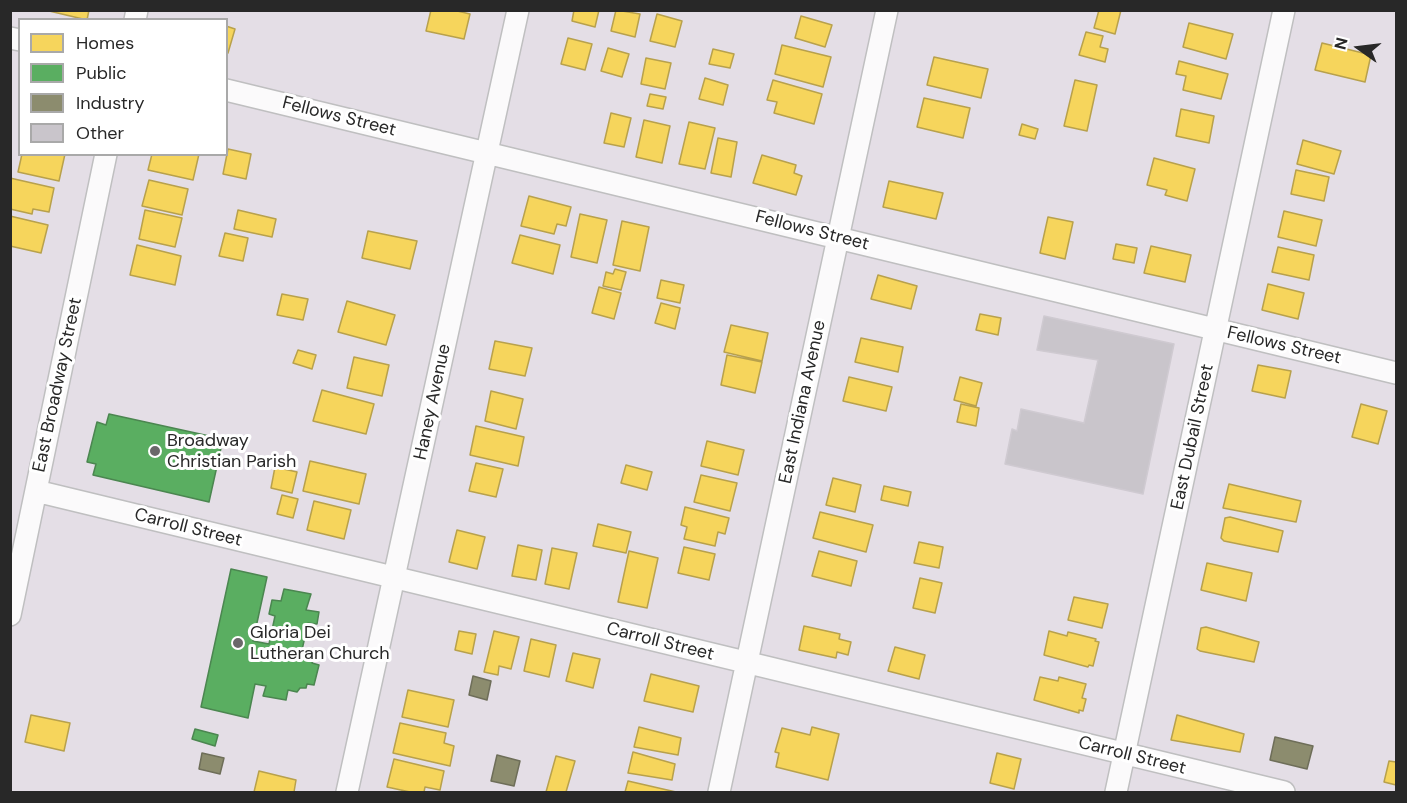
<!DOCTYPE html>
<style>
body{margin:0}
#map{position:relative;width:1407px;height:803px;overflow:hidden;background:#e4dee6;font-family:"DM Sans",sans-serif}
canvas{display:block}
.frame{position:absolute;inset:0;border:12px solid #282828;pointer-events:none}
.legend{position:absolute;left:18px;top:18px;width:210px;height:138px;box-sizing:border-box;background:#fff;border:2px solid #a9a9a9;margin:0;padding:8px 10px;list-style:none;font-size:18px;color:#282828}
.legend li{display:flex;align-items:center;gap:12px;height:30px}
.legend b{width:30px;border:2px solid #a9a9a9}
.north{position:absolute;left:1329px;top:18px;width:60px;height:60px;-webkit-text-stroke:4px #fff;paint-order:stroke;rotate:284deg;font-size:16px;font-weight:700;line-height:24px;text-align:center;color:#282828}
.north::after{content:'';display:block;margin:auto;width:21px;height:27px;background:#282828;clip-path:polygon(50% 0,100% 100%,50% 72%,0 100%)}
</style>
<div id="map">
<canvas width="1407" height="803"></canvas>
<div class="frame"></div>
<ul class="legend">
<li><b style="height:16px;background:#f6d55c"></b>Homes</li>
<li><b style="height:16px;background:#5aae61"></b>Public</li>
<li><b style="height:16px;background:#8c8c6e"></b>Industry</li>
<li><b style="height:16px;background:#c9c5cb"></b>Other</li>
</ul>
<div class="north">N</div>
</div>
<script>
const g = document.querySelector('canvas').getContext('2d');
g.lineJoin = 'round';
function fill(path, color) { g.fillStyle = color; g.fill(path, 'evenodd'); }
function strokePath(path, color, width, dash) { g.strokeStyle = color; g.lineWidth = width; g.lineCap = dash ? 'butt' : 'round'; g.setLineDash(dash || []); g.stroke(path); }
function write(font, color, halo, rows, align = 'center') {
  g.font = font + ' "DM Sans",sans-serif'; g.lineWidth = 6; g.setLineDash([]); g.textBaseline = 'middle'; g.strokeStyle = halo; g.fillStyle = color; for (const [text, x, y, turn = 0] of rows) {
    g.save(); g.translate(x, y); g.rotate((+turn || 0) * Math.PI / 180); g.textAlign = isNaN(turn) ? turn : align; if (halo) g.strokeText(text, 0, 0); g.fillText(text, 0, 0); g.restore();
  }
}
const homes = new Path2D(`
 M45,10H89L87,20Z
 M431,10H453L470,14L464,39L426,31Z
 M574,10H599L595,27L572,21Z
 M616,10L640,14L635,37L611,31Z
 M1099,10H1121L1115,34L1094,28Z
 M657,14L682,21L675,47L650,41Z
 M801,16L832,25L825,47L795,38Z
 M1189,23L1233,34L1226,59L1183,47Z
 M226,26L235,29L228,53L226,52Z
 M1086,32L1103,36L1100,47L1108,49L1105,62L1079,55Z
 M568,38L592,44L585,70L561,64Z
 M1322,43L1371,55L1365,82L1315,70Z
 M782,45L831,57L823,87L775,74Z
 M608,48L629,54L622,77L601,71Z
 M713,49L734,54L730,68L709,64Z
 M934,57L988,69L981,98L927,85Z
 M646,58L671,63L665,89L641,84Z
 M1179,61L1228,74L1221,99L1183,90L1186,76L1176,74Z
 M705,78L728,85L723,105L699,99Z
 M773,80L822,94L814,124L774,113L777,102L767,100Z
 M1075,80L1097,85L1087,131L1064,126Z
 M650,94L666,97L663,109L647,106Z
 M924,98L970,108L963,138L917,127Z
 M1181,109L1214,116L1209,143L1176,136Z
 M611,113L631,118L624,147L604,143Z
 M644,120L670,126L662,163L636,157Z
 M689,122L715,128L705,169L679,164Z
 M1022,124L1038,129L1035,139L1019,135Z
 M718,138L737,142L731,177L711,173Z
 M1303,140L1341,151L1334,174L1297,164Z
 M228,149L251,154L246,179L223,174Z
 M22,154H65L59,181L18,172Z
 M152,154H199L193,180L148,170Z
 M762,155L796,165L794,173L802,176L796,195L753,183Z
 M1154,158L1195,169L1187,201L1165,195L1167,190L1147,185Z
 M1296,170L1329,177L1324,201L1291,194Z
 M10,178L54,188L49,212L33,209L32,214L10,209Z
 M149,180L188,189L182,215L142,206Z
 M889,181L943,193L936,219L883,207Z
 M529,196L571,207L566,226L557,224L554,234L521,226Z
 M145,210L182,218L175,247L139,239Z
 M238,210L276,219L272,237L234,229Z
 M1284,211L1322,220L1316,246L1278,237Z
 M580,214L607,220L597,263L571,257Z
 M10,216L48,225L41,253L10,246Z
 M1048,217L1073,222L1065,259L1040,253Z
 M622,221L649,227L640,271L613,265Z
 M368,231L417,241L410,269L362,258Z
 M225,233L248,238L243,261L219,256Z
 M520,235L560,245L553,274L512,263Z
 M1116,244L1137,248L1134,263L1113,259Z
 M137,245L181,256L175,285L130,275Z
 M1151,246L1191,255L1185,282L1144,273Z
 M1278,247L1314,255L1309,280L1272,272Z
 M615,269L626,272L621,290L603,286L606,272L613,274Z
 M878,275L917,286L911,309L871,299Z
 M661,280L684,285L680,303L657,298Z
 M1268,284L1304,293L1298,319L1262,310Z
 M599,287L621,293L614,319L592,313Z
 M282,294L308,299L303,320L277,315Z
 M347,301L395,315L386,345L338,332Z
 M661,303L680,308L675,329L655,323Z
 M980,314L1001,318L998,335L976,330Z
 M731,325L768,333L762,361L724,352Z
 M861,338L903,347L898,372L855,362Z
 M495,341L532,348L525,376L489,369Z
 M298,350L316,355L312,369L293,363Z
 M727,355L762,362L755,393L721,385Z
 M354,357L389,365L382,396L347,388Z
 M1258,365L1291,371L1285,398L1252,391Z
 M849,377L892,387L886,411L843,401Z
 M960,377L982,383L976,406L954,400Z
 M322,390L374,404L366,434L313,421Z
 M491,391L523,399L516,429L485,421Z
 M961,404L979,408L976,426L957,422Z
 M1361,404L1387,411L1378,444L1352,437Z
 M476,426L524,437L518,466L470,455Z
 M707,441L744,450L738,475L701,466Z
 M310,461L366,474L359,504L303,491Z
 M476,463L503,469L496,497L469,491Z
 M626,465L652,472L647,490L621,483Z
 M275,467L297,472L292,493L271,488Z
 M701,475L737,483L730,511L694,502Z
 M833,478L861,485L855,512L826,505Z
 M1229,484L1301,501L1296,522L1223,508Z
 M884,486L911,492L908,506L881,500Z
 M282,495L298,499L293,518L277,514Z
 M314,501L351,510L344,539L307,530Z
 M685,507L729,518L725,534L718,532L715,546L684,539L687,527L681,525Z
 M820,512L873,525L866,552L813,538Z
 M1230,517L1283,531L1278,552L1224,541L1221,538L1225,518Z
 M598,524L631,532L626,553L593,546Z
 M457,530L485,537L477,569L449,562Z
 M919,542L943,547L939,568L914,563Z
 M518,545L542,550L536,580L512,576Z
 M684,547L715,554L709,580L678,573Z
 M552,548L577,553L569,589L545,584Z
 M629,551L658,558L647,608L618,602Z
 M819,551L857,561L851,586L812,576Z
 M1207,563L1252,573L1246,601L1201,590Z
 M920,578L942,583L935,613L913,608Z
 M1074,597L1108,604L1102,628L1068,620Z
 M804,626L840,634L839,639L851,642L848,655L837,652L836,658L799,650Z
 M1206,627L1259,642L1254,662L1200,651L1197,649L1201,628Z
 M459,631L476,634L472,654L455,650Z
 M494,631L519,637L511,669L499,666L498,675L484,672Z
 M1049,631L1067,636L1068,632L1096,639L1095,641L1099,642L1093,666L1089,665L1088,667L1044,655Z
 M531,639L556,645L549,677L524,671Z
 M895,647L925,655L919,679L888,671Z
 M573,653L600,659L593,688L566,681Z
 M651,674L699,686L693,712L644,701Z
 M1040,677L1058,681L1059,677L1086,684L1082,698L1086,699L1083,711L1079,710V713L1034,700Z
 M408,690L454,700L448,727L402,717Z
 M31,715L70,723L64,751L25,742Z
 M1177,715L1244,734L1240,752L1171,740Z
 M400,723L446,733L444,743L454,746L450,766L393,753Z
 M639,727L681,738L678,755L634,747Z
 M812,727L839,734L828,780L776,767L779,753L775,752L782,728L810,735Z
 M633,752L675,764L672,780L628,773Z
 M997,753L1021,759L1014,789L990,783Z
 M556,756L575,761L566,792H546Z
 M394,759L444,771L440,790L425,787L424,792H410L387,787Z
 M1389,761L1396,762V785L1384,782Z
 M259,771L296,780L294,792H254Z
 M628,781L676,792H625Z`);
const public = new Path2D(`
 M109,414L223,439L209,502L93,475L96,464L87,462L97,422L106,425Z
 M231,569L267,577L253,641L269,644L275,616L269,614L272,600L281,601L284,589L311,594L306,610L319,612L317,624L308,623L302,650L314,653L312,663L319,665L314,685L307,684L306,688H300L297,692L288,690L286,700L263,696L266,686L255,684L248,718L201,707Z
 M195,729L218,735L215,746L192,739Z`);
const industry = new Path2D(`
 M473,676L491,681L487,700L469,695Z
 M1275,737L1313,746L1307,769L1270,760Z
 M202,753L224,758L220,774L199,769Z
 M497,755L520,761L514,786L491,781Z`);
const building = new Path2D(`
 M1044,316L1174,344L1143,494L1005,464L1012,429L1017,431L1021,409L1084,423L1098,360L1037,350Z`);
const minor = new Path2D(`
 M135,20L137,10
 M10,38L20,40
 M226,90L1396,373
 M36,491L1284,792
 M10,615L106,154
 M347,792L518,10
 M719,792L887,10
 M1116,792L1284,10`);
const markers = [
 [155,451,6,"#6a686a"],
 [238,643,6,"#6a686a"]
];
const streetNames = [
 ["Fellows Street",339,117,14],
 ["Fellows Street",812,231,14],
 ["Fellows Street",1284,346,13],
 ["East Broadway Street",58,385,-78],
 ["Haney Avenue",433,402,-78],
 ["East Indiana Avenue",803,402,-78],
 ["East Dubail Street",1193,437,-78],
 ["Carroll Street",188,528,14],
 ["Carroll Street",660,642,14],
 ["Carroll Street",1132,756,14]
];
const poiNames = [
 ["Broadway",167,441],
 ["Christian Parish",167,462],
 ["Gloria Dei",250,633],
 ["Lutheran Church",250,654]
];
fill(homes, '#f6d55c');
strokePath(homes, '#b8a14c', 1.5);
fill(public, '#5aae61');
strokePath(public, '#4b8650', 1.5);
fill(industry, '#8c8c6e');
strokePath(industry, '#6e6e59', 1.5);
fill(building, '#c9c5cb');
strokePath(building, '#cfcad1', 1.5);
strokePath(minor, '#bfbfc0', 24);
strokePath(minor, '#fbfafb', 21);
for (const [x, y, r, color] of markers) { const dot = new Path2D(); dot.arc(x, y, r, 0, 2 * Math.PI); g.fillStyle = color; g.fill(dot); strokePath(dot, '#fff', 2); }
write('18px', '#282828', '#fff', streetNames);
write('18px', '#282828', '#fff', poiNames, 'left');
</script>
